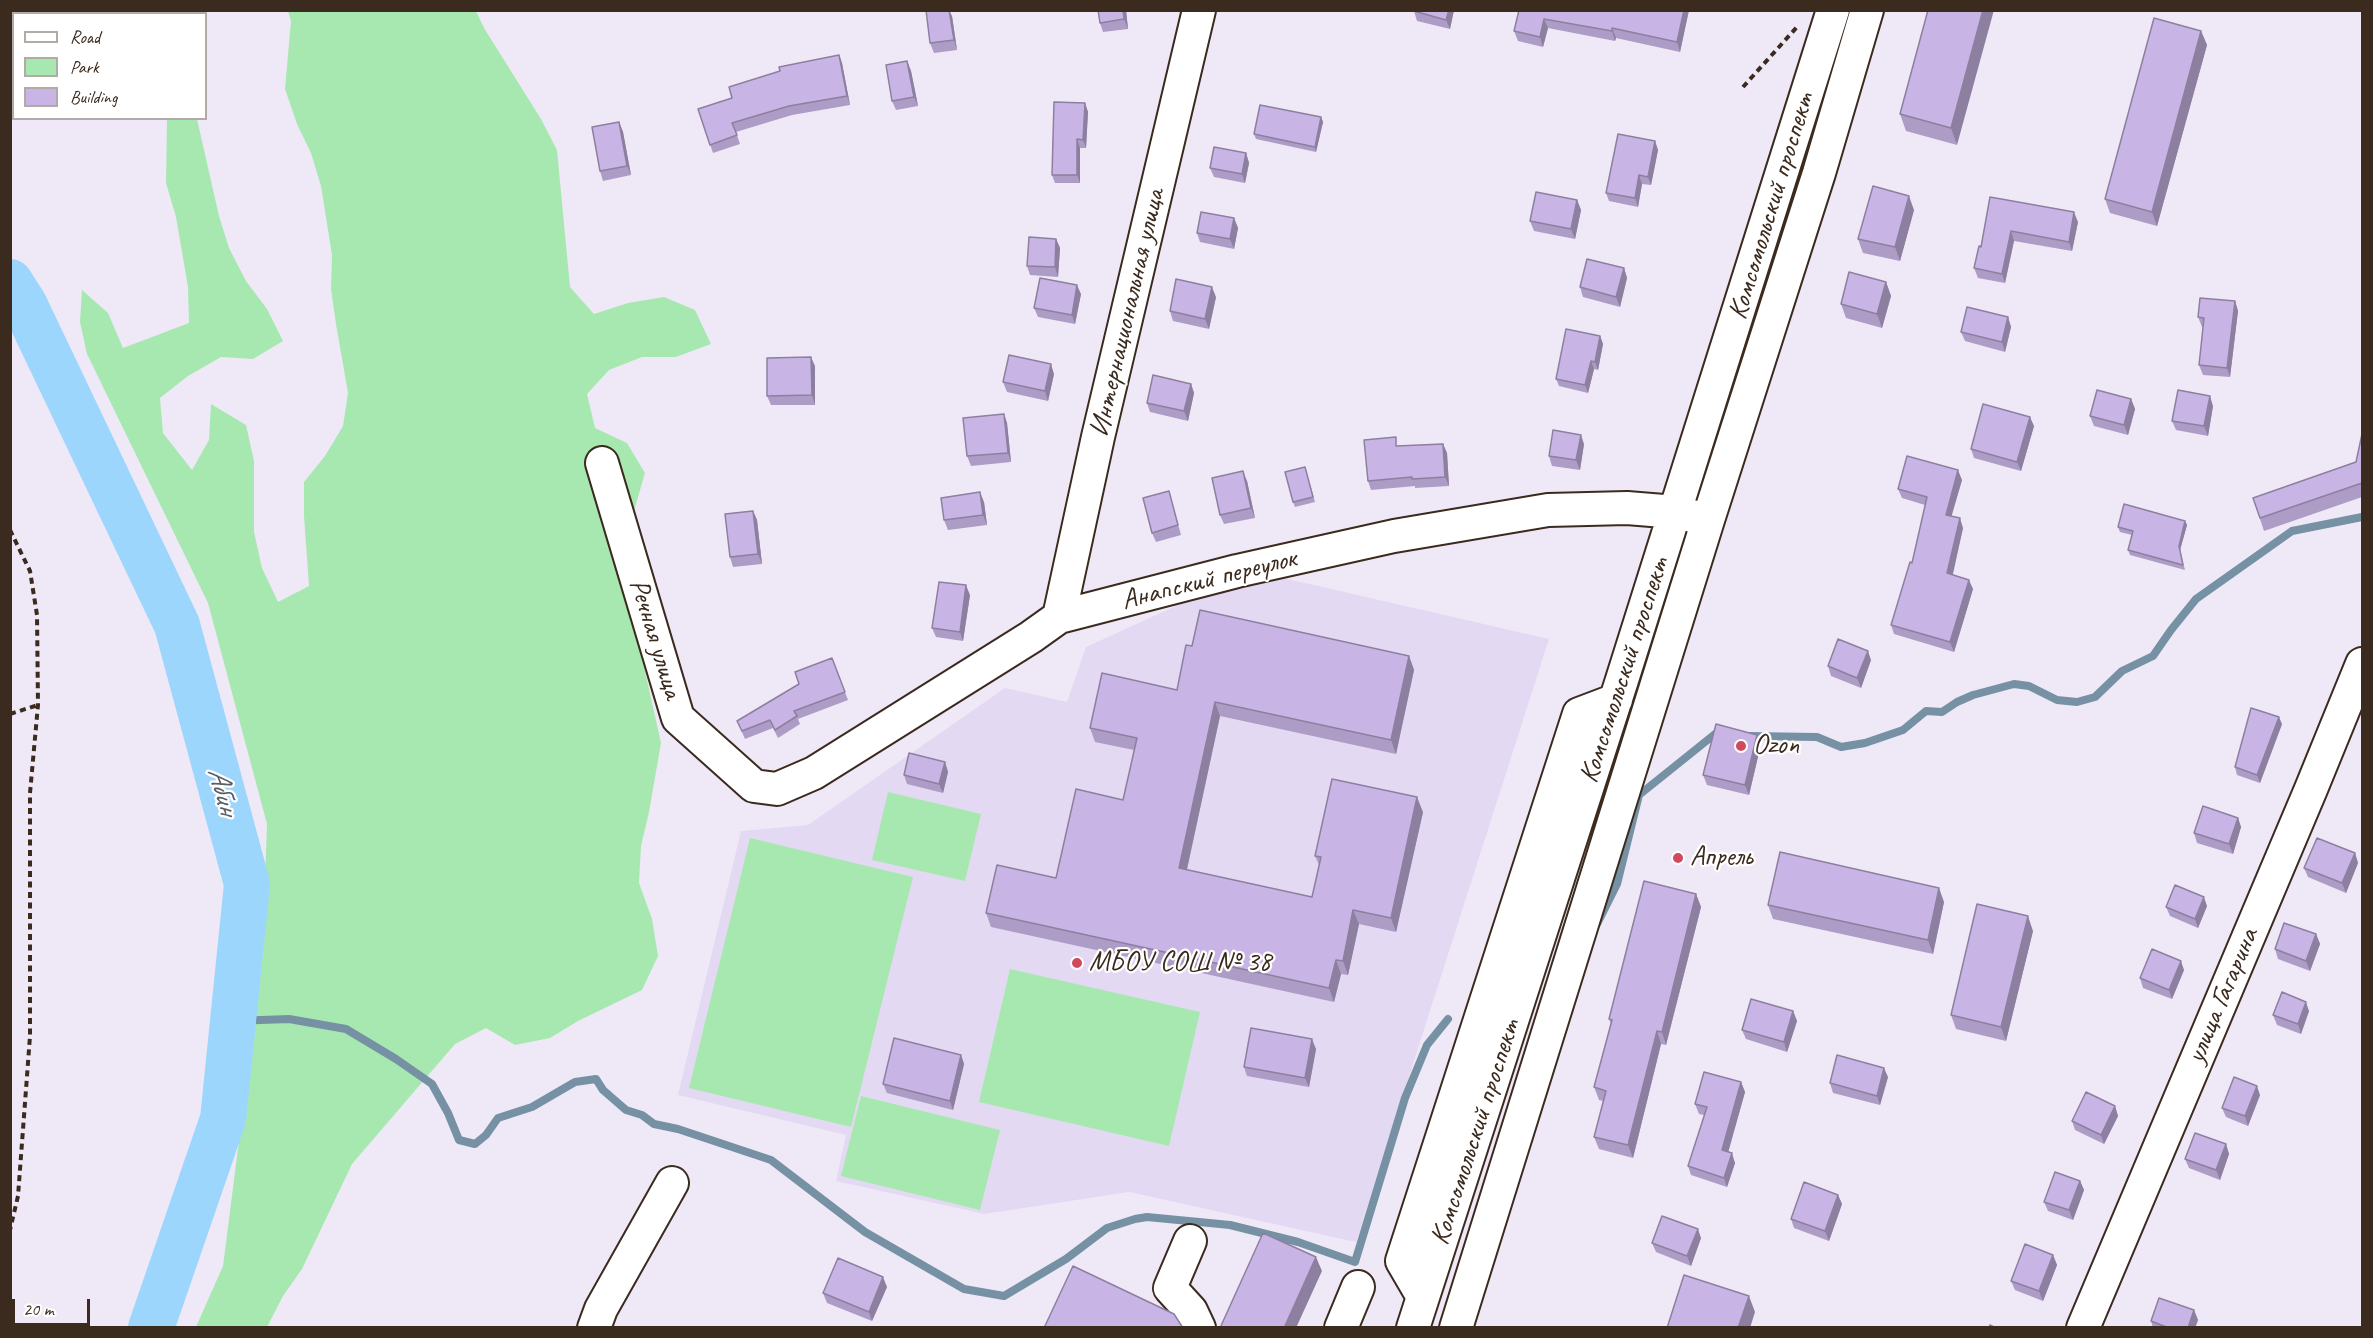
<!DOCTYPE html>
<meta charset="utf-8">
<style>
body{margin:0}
#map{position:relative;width:2373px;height:1338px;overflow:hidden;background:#efe9f7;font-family:Caveat,sans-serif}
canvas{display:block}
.frame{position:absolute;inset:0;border:12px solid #3b2a1e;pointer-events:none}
.legend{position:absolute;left:12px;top:12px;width:195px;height:108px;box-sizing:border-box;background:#fff;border:2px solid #b1aaa5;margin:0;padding:8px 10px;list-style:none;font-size:18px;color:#3b2a1e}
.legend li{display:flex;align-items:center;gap:12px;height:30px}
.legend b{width:30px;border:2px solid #b1aaa5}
.scale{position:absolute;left:12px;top:1299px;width:78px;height:27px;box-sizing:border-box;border:3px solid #3b2a1e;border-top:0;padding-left:8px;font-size:18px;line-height:21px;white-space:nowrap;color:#3b2a1e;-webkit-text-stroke:4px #fff;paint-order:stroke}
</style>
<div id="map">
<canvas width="2373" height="1338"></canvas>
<div class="frame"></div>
<ul class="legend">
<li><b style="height:8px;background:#fff"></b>Road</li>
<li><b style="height:16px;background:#a7e8b1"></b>Park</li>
<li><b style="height:16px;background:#c9b5e5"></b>Building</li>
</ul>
<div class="scale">20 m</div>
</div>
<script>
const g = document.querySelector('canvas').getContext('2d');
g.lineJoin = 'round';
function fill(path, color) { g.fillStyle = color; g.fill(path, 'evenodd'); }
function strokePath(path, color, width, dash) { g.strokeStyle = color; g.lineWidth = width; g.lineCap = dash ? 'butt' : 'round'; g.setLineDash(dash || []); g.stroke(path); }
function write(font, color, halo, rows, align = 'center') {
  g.font = font + ' Caveat,sans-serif'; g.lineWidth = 4.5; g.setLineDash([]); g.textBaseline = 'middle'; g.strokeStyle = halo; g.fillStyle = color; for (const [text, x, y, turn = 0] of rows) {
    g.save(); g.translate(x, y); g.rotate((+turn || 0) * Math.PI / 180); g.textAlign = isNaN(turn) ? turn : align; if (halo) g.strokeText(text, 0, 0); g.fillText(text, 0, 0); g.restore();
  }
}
const built = new Path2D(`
 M1279,577L1549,639L1356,1242L1129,1192L984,1214L836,1181L846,1135L678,1095L741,831L808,825L1005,688L1067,702L1086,647L1211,590Z`);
const green = new Path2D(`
 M288,11H476L484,28L541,119L557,150L570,287L594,314L628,303L664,297L695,310L711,344L676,357H642L609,370L587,394L595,428L627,443L645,473L620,559L661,743L649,812L641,846L639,883L652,919L658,956L642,990L578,1021L550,1038L515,1045L486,1028L455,1044L352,1164L302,1269L283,1296L267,1327H196L223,1266L262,960L267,824L208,603L87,354L80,322L82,290L108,313L123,348L189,323L188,287L176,217L166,183L167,119H197L219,216L229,248L246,281L267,309L283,341L253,359L221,357L188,376L160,398L163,433L192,470L209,440L211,404L246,425L254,461V532L262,568L278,602L309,586L304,516V482L325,456L343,426L348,393L336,324L331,289L332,255L321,186L311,153L297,124L285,89L291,21Z
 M888,792L981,814L965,881L872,860Z
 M750,838L913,877L851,1127L689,1088Z
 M1010,969L1200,1012L1169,1146L979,1102Z
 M861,1096L1000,1130L980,1210L841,1176Z`);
const stream = new Path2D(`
 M1749,736L1817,737L1841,747L1865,743L1903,730L1926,711L1942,712L1957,702L1973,695L2014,684L2029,686L2057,700L2077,702L2095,697L2122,671L2153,656L2171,630L2196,599L2292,531L2362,517
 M1597,924L1617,884L1639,795L1720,730
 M233,1021L289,1019L346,1029L396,1059L432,1084L448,1113L459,1140L475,1144L486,1135L498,1118L532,1107L575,1082L596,1079L603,1090L626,1110L642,1115L654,1124L678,1129L771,1160L865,1232L964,1289L1004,1296L1066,1259L1107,1228L1135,1219L1147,1217L1230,1225L1298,1242L1355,1262L1405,1098L1427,1045L1448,1019`);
const river = new Path2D(`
 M10,282L24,304L177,625L247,884L223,1119L151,1328`);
const path = new Path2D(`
 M1743,87L1797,27
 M10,530L30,571L37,615L38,705L30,793V1036L18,1196L10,1230
 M10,714L38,705`);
const minor = new Path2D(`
 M602,463L678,718L754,786L777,789L814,773L1031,637L1059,617L1237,571L1394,536L1548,510L1627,508L1676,512L1708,520
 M1059,617L1098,437L1199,10
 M1190,1241L1170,1288L1191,1311L1199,1328
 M1423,1297L1402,1261L1579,714L1616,700
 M594,1328L601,1309L672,1183
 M1341,1328L1358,1287
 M1413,1328L1621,683L1833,10
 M1456,1328L1708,520L1819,173L1867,10
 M2083,1328L2311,789L2362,664`);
const wall = new Path2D(`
 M624,10H660V12Z
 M1098,10H1126L1128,29L1103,32L1100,23Z
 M1454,10L1450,29L1417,21L1414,11Z
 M1519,10H1689L1680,52L1616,38L1615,41L1548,28L1543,47L1518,41L1514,31Z
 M1928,10L1957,145L1906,131L1900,114Z
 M952,16L957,50L934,53L930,43Z
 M2201,31L2207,45L2157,226L2110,213L2105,199Z
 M839,55L842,63L850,105L792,115L736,132L740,144L713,153L698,109L732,98Z
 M907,61L911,71L918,106L896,110L892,101Z
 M1085,103L1088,112L1086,148H1080V183H1055L1052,175Z
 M1321,117L1323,122L1316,152L1256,139L1254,134Z
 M619,122L623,132L631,175L603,181L600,171Z
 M1655,141L1658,150L1651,185L1642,184L1638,207L1609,201L1606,193Z
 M1246,153L1249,163L1245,183L1214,177L1210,168Z
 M1990,197L2078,222L2072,251L2014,241L2005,283L1978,278L1974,268L1981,247Z
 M1577,200L1581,210L1575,239L1534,231L1530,221Z
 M1914,210L1900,261L1863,253L1858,239Z
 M1234,218L1238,228L1234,249L1200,242L1197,233Z
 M1056,239L1060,248L1058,277L1030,275L1027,266Z
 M1624,268L1627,278L1620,307L1583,297L1580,287Z
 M1886,282L1891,296L1882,328L1846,318L1841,304Z
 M1081,294L1075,324L1038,317L1034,308Z
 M1216,297L1209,329L1173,321L1170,311Z
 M2235,301L2238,311L2230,377L2203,375L2199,365L2203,327H2202L2198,317Z
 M2008,317L2011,327L2005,352L1965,341L1961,332Z
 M1600,336L1603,344L1598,370L1594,369L1588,393L1559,386L1556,379Z
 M815,366V405H771L767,396Z
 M1054,374L1048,401L1007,392L1003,382Z
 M1191,384L1194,393L1188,421L1150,412L1147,403Z
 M2131,399L2135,409L2128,435L2094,426L2090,416Z
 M2213,406L2208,436L2176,430L2172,421Z
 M1004,414L1007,423L1011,462L971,466L967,456Z
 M2034,426L2021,471L1974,458L1971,449Z
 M2362,434V497L2264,531L2253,498L2356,462Z
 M1443,444L1447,453L1449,486L1415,488V486L1371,490L1368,481L1399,446Z
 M1584,444L1580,470L1552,466L1549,456Z
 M1305,467L1315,502L1295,507L1293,502Z
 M1962,480L1951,516L1963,528L1952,575L1973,589L1954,652L1894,634L1891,625L1912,563L1925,505L1902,498L1898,489Z
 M1247,481L1255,518L1224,524L1220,515Z
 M1169,491L1181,535L1156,542L1152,533Z
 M984,502L987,525L948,530L944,520Z
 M753,511L757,520L762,564L733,567L730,557Z
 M2185,521L2187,525L2180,550L2185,570L2130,555L2128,550L2132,535L2120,532L2118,527Z
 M970,595L963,641L936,637L932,628Z
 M1192,646L1409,656L1414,670L1396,754L1220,716L1187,870L1312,897L1319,865L1315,856L1423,812L1396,932L1359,924L1348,975L1341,974L1334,1002L991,927L986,913L1056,878L1123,800L1134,750L1095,742L1090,728L1177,690Z
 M832,658L848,700L798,719L800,724L778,738L773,728L745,739L737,721L799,684Z
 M1871,660L1861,688L1831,676L1828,666Z
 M2282,724L2260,783L2237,775L2235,767Z
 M1757,735L1761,744L1749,795L1707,785L1703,775Z
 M945,762L948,772L943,793L907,784L904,775Z
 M2238,818L2241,827L2233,854L2197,843L2194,833Z
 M2355,853L2358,863L2346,893L2308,877L2304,868Z
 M1696,894L1701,907L1666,1045L1661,1044L1633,1158L1599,1149L1594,1137L1603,1101L1599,1100L1594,1087L1611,1024L1609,1019Z
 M1944,902L1933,954L1773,919L1768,905Z
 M2207,906L2198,928L2170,916L2166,907Z
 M2033,931L2006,1041L1956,1029L1951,1015Z
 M2316,934L2320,944L2310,971L2278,959L2275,949Z
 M2184,970L2172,999L2143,988L2140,978Z
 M1793,1011L1797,1021L1787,1052L1746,1039L1742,1030Z
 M2309,1011L2301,1034L2277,1025L2273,1015Z
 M1316,1049L1309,1087L1247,1076L1244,1067Z
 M961,1055L964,1064L953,1110L887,1093L883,1084Z
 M1888,1077L1880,1105L1833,1093L1830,1083Z
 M1741,1082L1745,1092L1728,1152L1735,1163L1727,1187L1691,1175L1688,1166L1704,1115L1699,1114L1695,1104Z
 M2260,1095L2248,1126L2226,1117L2222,1108Z
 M2115,1106L2118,1116L2104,1144L2075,1130L2072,1121Z
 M2226,1144L2229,1154L2220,1180L2189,1168L2185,1159Z
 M2080,1181L2084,1190L2073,1220L2048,1211L2044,1202Z
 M1838,1195L1842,1204L1829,1241L1794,1228L1791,1219Z
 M1701,1238L1691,1266L1656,1252L1652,1243Z
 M2053,1255L2057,1265L2043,1301L2015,1290L2011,1281Z
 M887,1287L872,1321L827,1303L823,1293Z
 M2194,1310L2198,1320L2195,1328H2153L2151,1321Z`);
const shadedWall = new Path2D(`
 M949,10L952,16L957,50L954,40Z
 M1123,10H1126L1128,29L1124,19Z
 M1449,10H1454L1450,29L1446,20Z
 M1684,10H1689L1680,52L1677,42Z
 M1983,10H1994L1957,145L1951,128Z
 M1544,19L1548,28L1543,47L1540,37Z
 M1612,28L1616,38L1615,41L1612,31Z
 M2201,31L2207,45L2157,226L2152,212Z
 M839,55L842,63L850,105L847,96Z
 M907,61L911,71L918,106L914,97Z
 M1085,103L1088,112L1086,148L1083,140Z
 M1321,117L1323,122L1316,152L1315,147Z
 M619,122L623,132L631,175L627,166Z
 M1077,139L1080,148V183L1077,175Z
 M1655,141L1658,150L1651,185L1648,177Z
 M1246,153L1249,163L1245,183L1242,174Z
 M1639,175L1642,184L1638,207L1635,198Z
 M1909,196L1914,210L1900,261L1895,247Z
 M1577,200L1581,210L1575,239L1571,229Z
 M2074,212L2078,222L2072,251L2069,242Z
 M1234,218L1238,228L1234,249L1230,239Z
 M2011,231L2014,241L2005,283L2002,274Z
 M1056,239L1060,248L1058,277L1055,267Z
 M1624,268L1627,278L1620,307L1616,297Z
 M1886,282L1891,296L1882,328L1877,314Z
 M1077,285L1081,294L1075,324L1072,315Z
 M1212,287L1216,297L1209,329L1205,319Z
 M2235,301L2238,311L2230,377L2227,368Z
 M2008,317L2011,327L2005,352L2002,342Z
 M1600,336L1603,344L1598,370L1595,362Z
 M811,357L815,366V405L812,395Z
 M1591,361L1594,369L1588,393L1585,385Z
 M1051,364L1054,374L1048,401L1045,391Z
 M1191,384L1194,393L1188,421L1184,411Z
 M2210,396L2213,406L2208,436L2204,426Z
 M2131,399L2135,409L2128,435L2124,425Z
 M1004,414L1007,423L1011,462L1008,453Z
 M2030,417L2034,426L2021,471L2017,462Z
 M1581,435L1584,444L1580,470L1576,460Z
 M1443,444L1447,453L1449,486L1445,477Z
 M1958,470L1962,480L1949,525L1946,515Z
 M1243,471L1247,481L1255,518L1251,508Z
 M980,492L984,502L987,525L983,515Z
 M753,511L757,520L762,564L758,554Z
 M1960,518L1963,528L1951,583L1947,573Z
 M2185,521L2187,525L2180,550L2185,570L2179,546Z
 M1969,580L1973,589L1954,652L1950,642Z
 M966,585L970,595L963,641L960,632Z
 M1868,651L1871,660L1861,688L1857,678Z
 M1409,656L1414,670L1396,754L1391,740Z
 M1215,702L1220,716L1184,882L1179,868Z
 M2279,717L2282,724L2260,783L2257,775Z
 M1757,735L1761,744L1749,795L1745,785Z
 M945,762L948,772L943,793L939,784Z
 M1417,797L1423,812L1396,932L1391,918Z
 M2238,818L2241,827L2233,854L2229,844Z
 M2355,853L2358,863L2346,893L2342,883Z
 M1939,888L1944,902L1933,954L1928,940Z
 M1696,894L1701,907L1666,1045L1662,1032Z
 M2204,897L2207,906L2198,928L2195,919Z
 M1353,910L1359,924L1348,975L1343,961Z
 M2028,916L2033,931L2006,1041L2001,1027Z
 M2316,934L2320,944L2310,971L2306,961Z
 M1336,960L1341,974L1334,1002L1329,988Z
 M2181,961L2184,970L2172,999L2169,990Z
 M2306,1002L2309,1011L2301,1034L2298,1024Z
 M1793,1011L1797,1021L1787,1052L1784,1042Z
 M1657,1031L1661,1044L1633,1158L1628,1145Z
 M1312,1039L1316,1049L1309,1087L1305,1078Z
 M961,1055L964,1064L953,1110L950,1101Z
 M1884,1068L1888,1077L1880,1105L1877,1096Z
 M1741,1082L1745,1092L1726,1160L1722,1150Z
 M2257,1086L2260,1095L2248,1126L2245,1116Z
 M2115,1106L2118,1116L2104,1144L2101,1135Z
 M2226,1144L2229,1154L2220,1180L2216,1170Z
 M1732,1153L1735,1163L1727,1187L1724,1178Z
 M2080,1181L2084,1190L2073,1220L2069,1210Z
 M1838,1195L1842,1204L1829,1241L1825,1231Z
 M1698,1229L1701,1238L1691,1266L1687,1256Z
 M2053,1255L2057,1265L2043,1301L2039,1291Z
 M1316,1257L1322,1271L1296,1328H1284Z
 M883,1277L887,1287L872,1321L869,1312Z
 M1749,1296L1755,1312L1750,1328H1738Z
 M2194,1310L2198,1320L2195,1328H2188Z`);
const building = new Path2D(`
 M926,10H949L954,40L930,43Z
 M1098,10H1123L1124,19L1100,23Z
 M1414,10H1449L1446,20L1414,11Z
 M1519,10H1684L1677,42L1612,28V31L1544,19L1540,37L1514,31Z
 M1928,10H1983L1951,128L1900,114Z
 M2154,18L2201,31L2152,212L2105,199Z
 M839,55L847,96L789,106L732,123L737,135L710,145L698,109L732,98L729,87L780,71L779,67Z
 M907,61L914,97L892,101L886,65Z
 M1054,102L1085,103L1083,140L1077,139V175H1052Z
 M1260,105L1321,117L1315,147L1254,134Z
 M619,122L627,166L600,171L592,127Z
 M1618,134L1655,141L1648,177L1639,175L1635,198L1606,193Z
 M1214,147L1246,153L1242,174L1210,168Z
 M1873,186L1909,196L1895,247L1858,239Z
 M1536,192L1577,200L1571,229L1530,221Z
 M1990,197L2074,212L2069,242L2011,231L2002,274L1974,268L1979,246L1981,247Z
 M1201,212L1234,218L1230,239L1197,233Z
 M1029,237L1056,239L1055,267L1027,266Z
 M1587,259L1624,268L1616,297L1580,287Z
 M1849,272L1886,282L1877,314L1841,304Z
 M1040,278L1077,285L1072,315L1034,308Z
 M1176,279L1212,287L1205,319L1170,311Z
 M2200,298L2235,301L2227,368L2199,365L2204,318L2198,317Z
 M1967,307L2008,317L2002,342L1961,332Z
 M1566,329L1600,336L1595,362L1591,361L1585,385L1556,379Z
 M1009,355L1051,364L1045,391L1003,382Z
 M811,357L812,395L767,396V358Z
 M1153,375L1191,384L1184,411L1147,403Z
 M2097,390L2131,399L2124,425L2090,416Z
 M2178,390L2210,396L2204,426L2172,421Z
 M1983,404L2030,417L2017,462L1971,449Z
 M1004,414L1008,453L967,456L963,418Z
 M1553,430L1581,435L1576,460L1549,456Z
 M2362,434V483L2260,518L2253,498L2356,462Z
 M1396,437V446L1443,444L1445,477L1412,479V477L1368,481L1364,440Z
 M1907,456L1958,470L1946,515L1960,518L1947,573L1969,580L1950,642L1891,625L1910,562L1912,563L1927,497L1898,489Z
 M1305,467L1313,497L1293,502L1285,472Z
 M1243,471L1251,508L1220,515L1212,478Z
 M1169,491L1178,525L1152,533L1143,498Z
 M980,492L983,515L944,520L941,498Z
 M2124,504L2185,521L2179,546L2183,565L2128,550L2133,531L2118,527Z
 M753,511L758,554L730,557L725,514Z
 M939,582L966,585L960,632L932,628Z
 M1200,610L1409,656L1391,740L1215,702L1179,868L1312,897L1321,857L1315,856L1332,779L1417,797L1391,918L1353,910L1343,961L1336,960L1329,988L986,913L997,865L1056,878L1076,789L1123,800L1137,738L1090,728L1102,673L1177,690L1186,645L1192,646Z
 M1838,639L1868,651L1857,678L1828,666Z
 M832,658L845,692L794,711L797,716L775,730L770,720L742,731L737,721L799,684L795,672Z
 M2251,708L2279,717L2257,775L2235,767Z
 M1716,724L1757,735L1745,785L1703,775Z
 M909,753L945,762L939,784L904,775Z
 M2203,806L2238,818L2229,844L2194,833Z
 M2317,838L2355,853L2342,883L2304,868Z
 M1780,852L1939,888L1928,940L1768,905Z
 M1644,881L1696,894L1662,1032L1657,1031L1628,1145L1594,1137L1606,1091L1594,1087L1612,1020L1609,1019Z
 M2175,885L2204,897L2195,919L2166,907Z
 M1977,904L2028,916L2001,1027L1951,1015Z
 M2284,923L2316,934L2306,961L2275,949Z
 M2152,949L2181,961L2169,990L2140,978Z
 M2282,992L2306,1002L2298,1024L2273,1015Z
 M1751,999L1793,1011L1784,1042L1742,1030Z
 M1251,1028L1312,1039L1305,1078L1244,1067Z
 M894,1038L961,1055L950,1101L883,1084Z
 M1837,1055L1884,1068L1877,1096L1830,1083Z
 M1704,1072L1741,1082L1722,1150L1732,1153L1724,1178L1688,1166L1707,1107L1695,1104Z
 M2234,1077L2257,1086L2245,1116L2222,1108Z
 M2086,1092L2115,1106L2101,1135L2072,1121Z
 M2195,1133L2226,1144L2216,1170L2185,1159Z
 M2055,1172L2080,1181L2069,1210L2044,1202Z
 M1804,1182L1838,1195L1825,1231L1791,1219Z
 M1662,1216L1698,1229L1687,1256L1652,1243Z
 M1263,1233L1316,1257L1284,1328H1220Z
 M2025,1244L2053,1255L2039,1291L2011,1281Z
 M838,1258L883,1277L869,1312L823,1293Z
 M1073,1266L1174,1314L1183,1328H1044Z
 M1684,1275L1749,1296L1738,1328H1667Z
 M2159,1298L2194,1310L2188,1328H2169L2151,1321Z
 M1990,1325L1996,1328H1989Z`);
const markers = [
 [1741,746,6,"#d1495b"],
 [1678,858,6,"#d1495b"],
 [1077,963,6,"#d1495b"]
];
const streetNames = [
 ["Комсомольский проспект",1772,206,-73],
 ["Интернациональная улица",1128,313,-77],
 ["Анапский переулок",1209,580,-14],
 ["Речная улица",655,639,73],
 ["Комсомольский проспект",1625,670,-72],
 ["улица Гагарина",2223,996,-67],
 ["Комсомольский проспект",1476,1132,-72]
];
const poiNames = [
 ["Ozon",1753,746],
 ["Апрель",1690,858],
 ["МБОУ СОШ № 38",1089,963]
];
const waterNames = [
 ["Абин",222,791,75]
];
fill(built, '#e4d9f2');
fill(green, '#a7e8b1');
strokePath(stream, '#7691a4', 8);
strokePath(river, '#9dd6fd', 46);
strokePath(minor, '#3b2a1e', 36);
strokePath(path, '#3b2a1e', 4, [6, 4.5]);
strokePath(minor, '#fff', 32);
fill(wall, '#ad9cc5');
fill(shadedWall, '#8d7fa0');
fill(building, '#c9b5e5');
strokePath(building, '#8d7fa0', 1.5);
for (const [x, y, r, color] of markers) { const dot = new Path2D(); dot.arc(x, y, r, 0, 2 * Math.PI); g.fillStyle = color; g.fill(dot); strokePath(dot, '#fff', 2); }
write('28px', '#3b2a1e', '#fff', streetNames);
write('28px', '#3b2a1e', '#fff', poiNames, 'left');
write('italic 30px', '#585e61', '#fff', waterNames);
</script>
